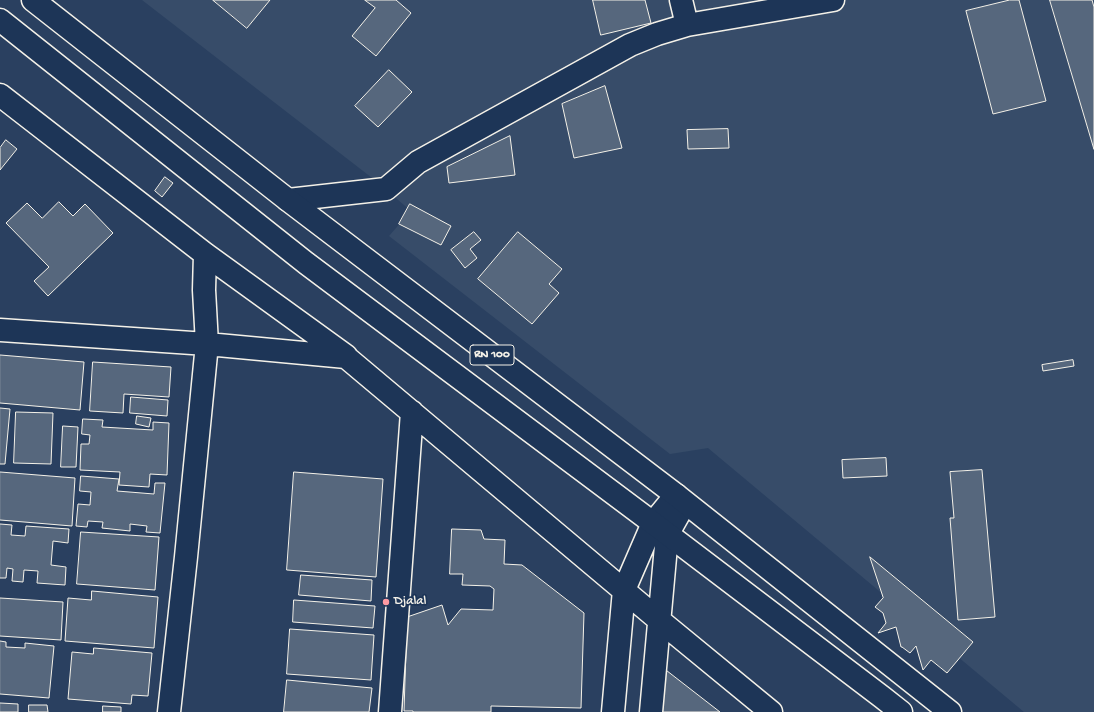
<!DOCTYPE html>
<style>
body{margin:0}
canvas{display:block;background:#2a4060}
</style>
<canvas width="1094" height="712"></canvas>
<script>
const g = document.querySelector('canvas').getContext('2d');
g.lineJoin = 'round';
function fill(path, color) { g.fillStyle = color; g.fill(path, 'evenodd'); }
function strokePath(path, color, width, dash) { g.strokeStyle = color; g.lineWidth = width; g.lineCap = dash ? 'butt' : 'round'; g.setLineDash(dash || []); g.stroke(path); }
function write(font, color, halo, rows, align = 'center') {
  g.font = font + ' "Gochi Hand",sans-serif'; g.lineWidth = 3.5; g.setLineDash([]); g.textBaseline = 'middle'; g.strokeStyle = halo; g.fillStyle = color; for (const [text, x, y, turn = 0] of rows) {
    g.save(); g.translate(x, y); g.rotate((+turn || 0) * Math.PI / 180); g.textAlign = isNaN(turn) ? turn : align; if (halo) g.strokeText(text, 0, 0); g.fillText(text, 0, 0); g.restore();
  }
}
const built = new Path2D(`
 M142,0H1094V712H1024L708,448L670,454L389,236L411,211L376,181Z`);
const building = new Path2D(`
 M213,0H270L247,28Z
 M365,0H396L411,13L376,56L352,36L375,8Z
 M593,0H645L651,23L601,35Z
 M1010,0H1019L1046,101L993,114L966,11Z
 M1050,0H1092L1094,7V149Z
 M389,70L412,92L378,127L355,106Z
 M605,86L622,148L574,158L562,104Z
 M728,129L729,148L688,149L687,130Z
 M510,136L515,175L449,183L447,167Z
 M6,140L17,149L0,170V148Z
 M165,177L173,183L162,197L155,191Z
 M59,202L73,216L85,204L113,233L48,296L34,281L49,267L6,223L27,203L42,218Z
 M410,204L451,226L441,245L399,224Z
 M474,232L481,240L470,249L477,258L465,268L451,250Z
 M518,232L562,269L549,284L559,293L532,324L478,279Z
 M0,355L84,362L80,410L0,403Z
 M1073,360L1074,366L1043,371L1042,365Z
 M93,362L171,367L169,397L124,394L123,413L90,411Z
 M131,397L168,400L167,416L130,413Z
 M0,408L10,409L5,464H0Z
 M16,412L53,413L51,464L14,463Z
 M137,416L151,418L149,427L136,424Z
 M83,419L103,420L102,427L153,430V422L169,423L167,475L150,474L149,487L119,485L120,472L80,470L81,444H89L90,435L82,434Z
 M63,426L78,427L76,467H61Z
 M886,458L887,476L843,478L842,460Z
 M982,470L995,617L958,620L950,518H954L950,472Z
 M0,472L75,478L72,526L0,520Z
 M294,472L383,479L376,577L287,570Z
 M81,476L119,479L117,491L154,494L155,483H165L160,533L146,532L147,526L130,524V531L102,528L103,522L88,521L87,527L76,526L78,504L90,505L91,492L80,491Z
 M0,524L12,525L11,535L25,536L26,526L69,529L68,543L53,541L51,565L66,567L65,585L37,583L38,571L24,570L23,582L12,581L13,569L7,568L6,578H0Z
 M452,529L481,530L484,539L505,540L504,564L522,565L584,613L581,708L491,706V712H413V711H404L407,617L442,605L448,625L461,609L493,610L494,589L490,586L462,585L463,574H450Z
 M81,532L159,537L155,590L77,584Z
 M870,557L973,642L947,673L931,660L923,670L916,646L910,653L902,647H901L896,627L878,633L886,623L883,613L875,607L883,598Z
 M301,575L372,580L371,601L299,595Z
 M92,591L158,597L154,648L65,641L68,598L91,600Z
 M0,598L63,602L61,640L0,636Z
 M294,600L375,606L373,628L293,622Z
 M290,629L374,635L371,680L287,674Z
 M0,641L6,642V647L25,648V643L54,646L49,698L0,694Z
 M94,648L152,653L148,696L132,695L131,704L68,699L72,652L93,654Z
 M662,667L720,712H654Z
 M287,680L372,688L369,712H284Z
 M0,703L18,704V712H0Z
 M29,705H47L48,712H29Z
 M103,706L121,707V712H103Z`);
const minor = new Path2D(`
 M681,0L687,25
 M0,95L205,254L346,356
 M288,200L386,189L418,162L630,45L657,34L687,25L833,0
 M0,330L207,344L346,357L659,620L771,712
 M169,712L186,557L207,344L204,290L205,254
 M390,712L412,412
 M613,712L624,590L653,523L676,495
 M651,712L667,535L685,503`);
const highway = new Path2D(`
 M33,0L288,200L676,495L950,712
 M0,20L306,263L653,523L882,697L901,712`);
const markers = [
 [386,602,4,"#ff9aa2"]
];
const shields = [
 [492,355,44]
];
const shieldNames = [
 ["RN 100",492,355]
];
const poiNames = [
 ["Djalal",394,602]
];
fill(built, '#374c69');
fill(building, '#56677d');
strokePath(building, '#f4f1e8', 1);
strokePath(minor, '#f4f1e8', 25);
strokePath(highway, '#f4f1e8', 25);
strokePath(minor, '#1d3557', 22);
strokePath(highway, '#1d3557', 22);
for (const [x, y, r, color] of markers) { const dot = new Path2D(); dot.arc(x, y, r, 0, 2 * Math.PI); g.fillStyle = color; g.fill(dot); strokePath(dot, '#1d3557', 1.5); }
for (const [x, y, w] of shields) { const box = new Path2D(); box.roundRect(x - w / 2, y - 10, w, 20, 3); g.fillStyle = '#1d3557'; g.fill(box); strokePath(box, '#f4f1e8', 1); }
write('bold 12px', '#f4f1e8', null, shieldNames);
write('13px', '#f4f1e8', '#1d3557', poiNames, 'left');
</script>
